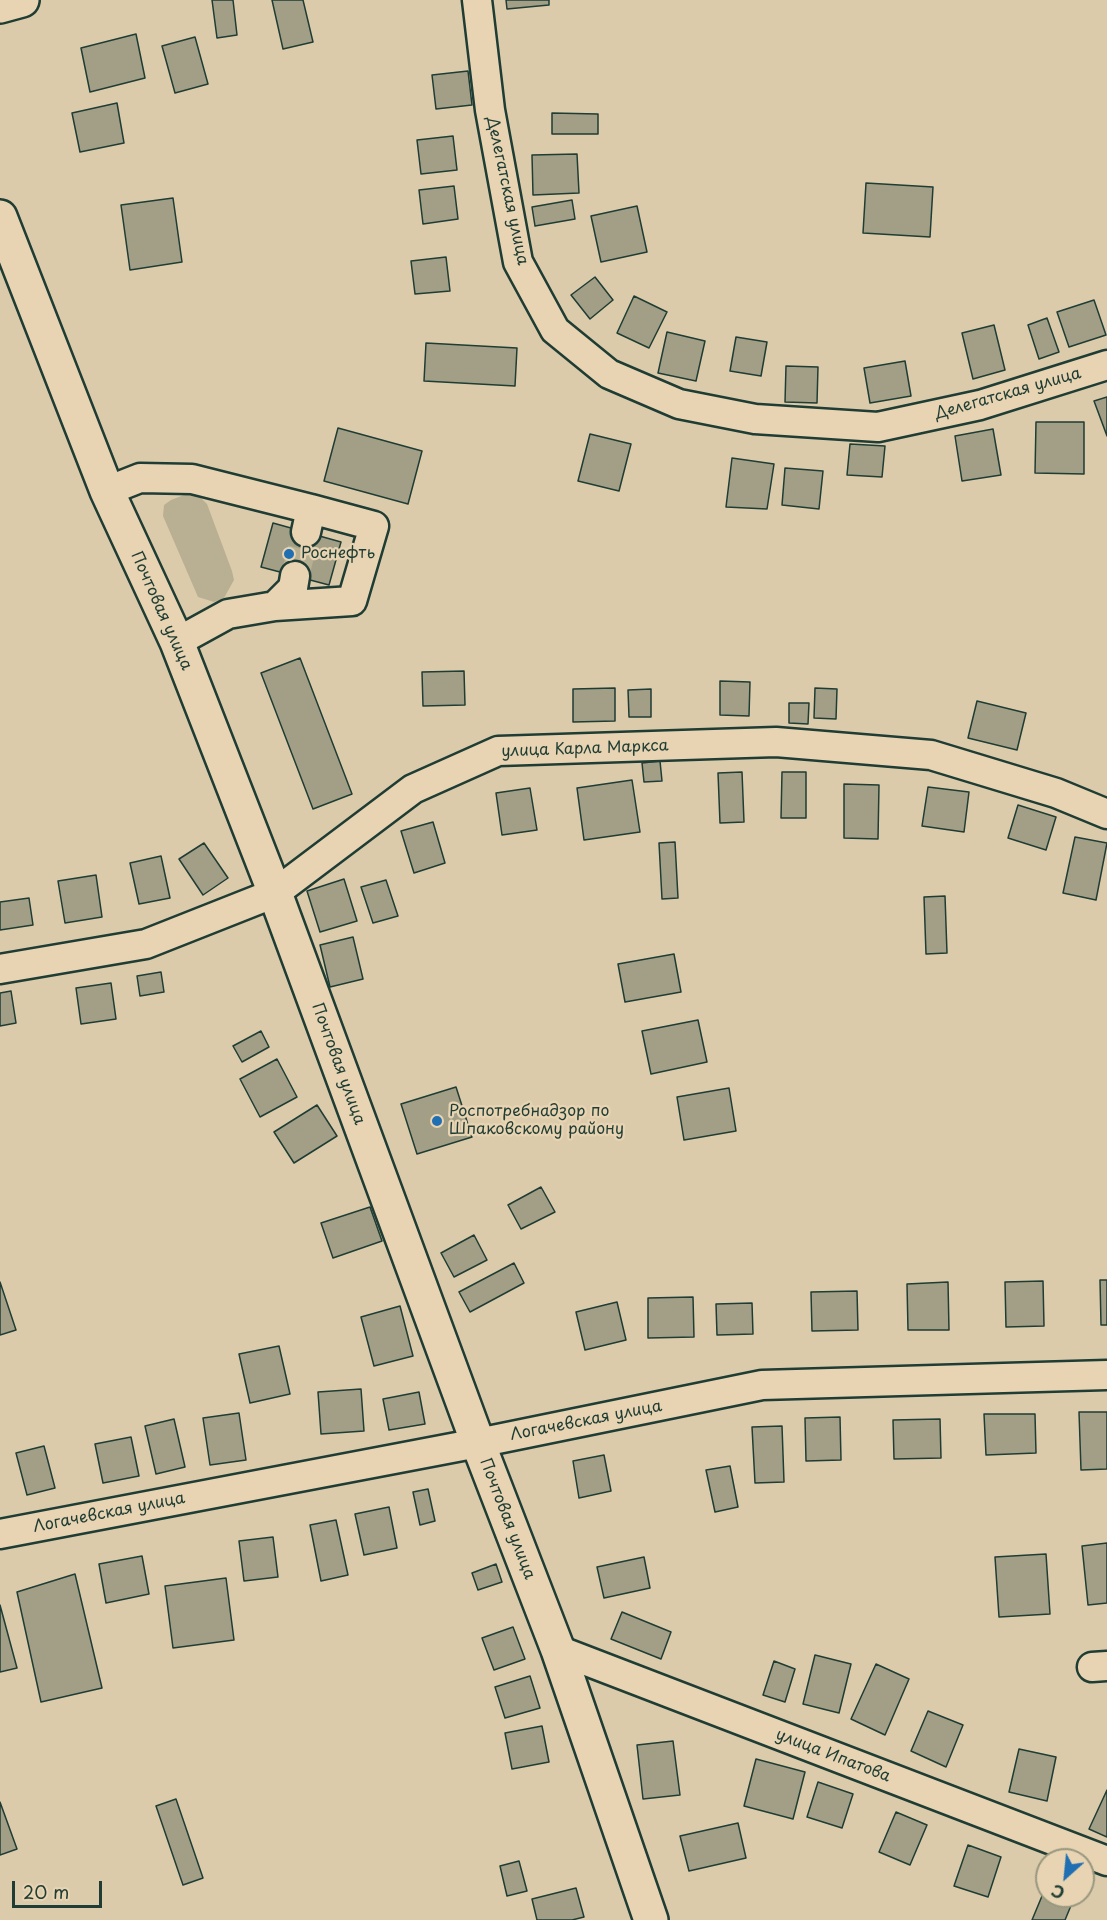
<!DOCTYPE html>
<meta charset="utf-8">
<style>
body{margin:0}
#map{position:relative;width:1107px;height:1920px;overflow:hidden;background:#dccbaa;font-family:"Playpen Sans",sans-serif}
canvas{display:block}
.north{position:absolute;left:1035px;top:1848px;width:60px;height:60px;box-sizing:border-box;background:#e8d4b2;border:2px solid #989880;border-radius:50%;rotate:207deg;font-size:16px;font-weight:700;line-height:24px;text-align:center;color:#1f3d34}
.north::after{content:'';display:block;margin:auto;width:21px;height:27px;background:#1f6fb2;clip-path:polygon(50% 0,100% 100%,50% 72%,0 100%)}
.scale{position:absolute;left:12px;top:1881px;width:90px;height:27px;box-sizing:border-box;border:3px solid #1f3d34;border-top:0;padding-left:8px;font-size:18px;line-height:21px;white-space:nowrap;color:#1f3d34;-webkit-text-stroke:4px #e8d4b2;paint-order:stroke}
</style>
<div id="map">
<canvas width="1107" height="1920"></canvas>
<div class="north">С</div>
<div class="scale">20 m</div>
</div>
<script>
const g = document.querySelector('canvas').getContext('2d');
g.lineJoin = 'round';
function fill(path, color) { g.fillStyle = color; g.fill(path, 'evenodd'); }
function strokePath(path, color, width, dash) { g.strokeStyle = color; g.lineWidth = width; g.lineCap = dash ? 'butt' : 'round'; g.setLineDash(dash || []); g.stroke(path); }
function write(font, color, halo, rows, align = 'center') {
  g.font = font + ' "Playpen Sans",sans-serif'; g.lineWidth = 4.5; g.setLineDash([]); g.textBaseline = 'middle'; g.strokeStyle = halo; g.fillStyle = color; for (const [text, x, y, turn = 0] of rows) {
    g.save(); g.translate(x, y); g.rotate((+turn || 0) * Math.PI / 180); g.textAlign = isNaN(turn) ? turn : align; if (halo) g.strokeText(text, 0, 0); g.fillText(text, 0, 0); g.restore();
  }
}
const green = new Path2D(`
 M189,493L200,497L207,504L232,571L234,580L224,598L214,602L198,597L163,516L164,505L171,500Z`);
const building = new Path2D(`
 M212,0H233L237,35L217,38Z
 M272,0H303L313,42L283,49Z
 M506,0H549V5L507,9Z
 M136,34L145,78L90,92L81,48Z
 M195,37L208,84L175,93L162,46Z
 M468,71L472,105L436,109L432,75Z
 M117,103L124,143L80,152L72,113Z
 M552,113L598,114V134H552Z
 M453,136L457,170L421,174L417,140Z
 M577,154L579,193L533,195L532,155Z
 M866,183L933,187L930,237L863,233Z
 M454,186L458,219L423,224L419,190Z
 M173,198L182,262L130,270L121,205Z
 M572,200L575,219L535,226L532,207Z
 M637,206L647,252L601,262L591,216Z
 M446,257L450,291L415,294L411,261Z
 M595,277L613,300L590,319L571,295Z
 M634,296L667,312L649,348L617,333Z
 M1094,300L1106,335L1069,347L1057,312Z
 M1047,318L1059,352L1039,359L1028,325Z
 M994,325L1005,370L973,379L962,333Z
 M667,332L705,341L696,381L658,373Z
 M736,337L767,342L761,376L730,371Z
 M426,343L517,348L515,386L424,381Z
 M905,361L911,396L870,403L864,368Z
 M786,366L818,367L817,403L785,402Z
 M1107,397V436L1094,401Z
 M1036,422H1084V474L1035,473Z
 M338,428L422,451L408,504L324,481Z
 M993,429L1001,475L962,481L955,436Z
 M590,434L631,444L619,491L578,481Z
 M850,444L885,446L882,477L847,475Z
 M732,458L774,464L767,509L726,507Z
 M785,468L823,471L819,509L782,505Z
 M273,523L341,542L329,585L261,567Z
 M300,658L352,794L313,809L261,673Z
 M464,671L465,705L423,706L422,672Z
 M720,681L750,682L749,716L720,715Z
 M615,688V721L573,722V689Z
 M815,688L837,689L836,719L814,718Z
 M651,689V717H629L628,690Z
 M977,701L1026,713L1017,750L968,738Z
 M789,703H809L808,724L789,723Z
 M660,761L662,781L644,782L642,763Z
 M742,772L744,822L720,823L718,773Z
 M782,772H806V818H781Z
 M632,780L640,832L584,840L577,788Z
 M844,784L879,785L878,839L844,838Z
 M928,787L969,792L964,832L922,826Z
 M530,788L537,830L502,835L496,793Z
 M1018,805L1056,817L1046,850L1008,838Z
 M433,822L445,863L414,873L401,831Z
 M1075,837L1107,843L1096,900L1063,893Z
 M675,842L678,898L662,899L659,843Z
 M204,843L228,878L203,895L179,859Z
 M161,856L170,898L139,904L130,863Z
 M96,875L102,917L65,923L58,881Z
 M344,879L357,921L320,932L307,891Z
 M386,880L398,916L373,923L361,887Z
 M945,896L947,953L926,954L924,897Z
 M29,898L33,925L0,930V902Z
 M353,937L363,979L330,987L320,945Z
 M674,954L681,992L625,1002L618,964Z
 M161,972L164,992L140,996L137,976Z
 M111,983L116,1019L81,1024L76,988Z
 M11,991L16,1023L0,1026V993Z
 M698,1020L707,1062L651,1074L642,1031Z
 M261,1031L269,1047L242,1062L233,1046Z
 M277,1059L297,1097L260,1117L240,1079Z
 M456,1087L472,1137L417,1154L401,1104Z
 M729,1088L736,1131L684,1140L677,1097Z
 M317,1105L337,1136L294,1163L274,1132Z
 M541,1187L555,1212L521,1229L508,1205Z
 M370,1207L382,1241L333,1258L321,1223Z
 M474,1235L487,1260L454,1277L441,1253Z
 M514,1263L524,1283L470,1312L459,1292Z
 M1100,1280H1107V1325H1101Z
 M1043,1281L1044,1326L1006,1327L1005,1282Z
 M0,1282L16,1330L0,1335Z
 M948,1282L949,1330H908L907,1284Z
 M857,1291L858,1330L812,1331L811,1292Z
 M693,1297L694,1337L648,1338V1298Z
 M617,1302L626,1340L585,1350L576,1312Z
 M752,1303L753,1334L717,1335L716,1304Z
 M400,1306L413,1356L374,1366L361,1317Z
 M279,1346L290,1394L250,1403L239,1354Z
 M361,1389L364,1431L321,1434L318,1392Z
 M419,1392L425,1424L389,1430L383,1399Z
 M1079,1412H1107V1469L1081,1470Z
 M239,1413L246,1460L210,1465L203,1418Z
 M984,1414H1035L1036,1453L986,1455Z
 M840,1417L841,1460L806,1461L805,1418Z
 M174,1419L185,1467L156,1474L145,1426Z
 M940,1419L941,1458L894,1459L893,1420Z
 M782,1426L784,1482L755,1483L752,1427Z
 M131,1437L139,1476L103,1483L95,1444Z
 M44,1446L55,1488L27,1495L16,1453Z
 M604,1455L611,1491L579,1498L573,1461Z
 M730,1466L738,1507L715,1512L706,1470Z
 M428,1489L435,1521L420,1525L413,1492Z
 M389,1507L397,1548L364,1555L355,1514Z
 M336,1520L348,1575L321,1581L310,1525Z
 M273,1537L278,1577L244,1581L239,1541Z
 M1107,1543V1603L1088,1605L1082,1546Z
 M1046,1554L1050,1614L999,1617L995,1557Z
 M142,1556L149,1594L106,1603L99,1564Z
 M644,1557L650,1588L604,1598L597,1567Z
 M496,1564L502,1582L478,1590L472,1573Z
 M75,1574L102,1688L41,1702L17,1592Z
 M226,1578L234,1640L173,1648L165,1586Z
 M0,1605L17,1668L0,1672Z
 M622,1612L671,1632L661,1659L611,1639Z
 M513,1627L525,1659L494,1670L482,1638Z
 M815,1655L851,1664L839,1713L803,1704Z
 M774,1661L795,1669L785,1702L763,1695Z
 M876,1664L909,1679L885,1735L851,1719Z
 M530,1676L540,1708L505,1718L495,1687Z
 M928,1711L963,1725L946,1767L911,1751Z
 M542,1726L549,1762L512,1769L505,1733Z
 M673,1741L680,1795L643,1799L637,1745Z
 M1019,1749L1056,1757L1047,1801L1009,1792Z
 M756,1759L805,1772L793,1819L744,1806Z
 M818,1782L853,1794L842,1828L807,1817Z
 M1107,1790V1837L1089,1829Z
 M176,1799L203,1878L183,1885L156,1806Z
 M0,1802L17,1849L0,1855Z
 M896,1812L927,1825L910,1865L879,1852Z
 M738,1823L746,1858L689,1871L680,1836Z
 M968,1845L1001,1857L988,1897L954,1886Z
 M519,1861L527,1891L507,1896L500,1866Z
 M1047,1884V1896H1075L1065,1920H1032Z
 M576,1888L584,1917L572,1920H537L532,1899Z`);
const minorTunnel = new Path2D(`
 M295,576L306,532`);
const minor = new Path2D(`
 M477,0L490,110L518,262L555,330L609,374L679,404L755,419L878,427L980,405L1107,365
 M107,491L140,478L192,479L311,509L306,532
 M275,606L352,601L374,526L311,509
 M177,642L228,614L275,606L293,588L295,576
 M0,969L146,944L275,893L413,789L498,751L776,742L931,755L1056,793L1107,814
 M0,1534L478,1443L762,1385L1107,1375
 M558,1650L1107,1861
 M1092,1667L1107,1666`);
const major = new Path2D(`
 M0,6L22,0
 M0,217L107,491L177,642L275,893L478,1443L558,1650L651,1920`);
const markers = [
 [289,554,6,"#1f6fb2"],
 [437,1121,6,"#1f6fb2"]
];
const streetNames = [
 ["Делегатская улица",507,191,78],
 ["Делегатская улица",1008,394,-16],
 ["Почтовая улица",161,611,66],
 ["улица Карла Маркса",585,749,-2],
 ["Почтовая улица",338,1064,70],
 ["Логачевская улица",586,1421,-11],
 ["Логачевская улица",109,1513,-11],
 ["Почтовая улица",507,1519,69],
 ["улица Ипатова",833,1756,21]
];
const poiNames = [
 ["Роснефть",301,554],
 ["Роспотребнадзор по",449,1112],
 ["Шпаковскому району",449,1130]
];
fill(green, '#b9b094');
fill(building, '#a29f86');
strokePath(building, '#1f3d34', 1.5);
strokePath(minorTunnel, '#b6af92', 28, [28, 14]);
strokePath(minor, '#1f3d34', 33);
strokePath(major, '#1f3d34', 38);
strokePath(minor, '#e8d4b2', 28);
strokePath(major, '#e8d4b2', 33);
for (const [x, y, r, color] of markers) { const dot = new Path2D(); dot.arc(x, y, r, 0, 2 * Math.PI); g.fillStyle = color; g.fill(dot); strokePath(dot, '#e8d4b2', 2); }
write('16px', '#1f3d34', '#e8d4b2', streetNames);
write('16px', '#1f3d34', '#e8d4b2', poiNames, 'left');
</script>
